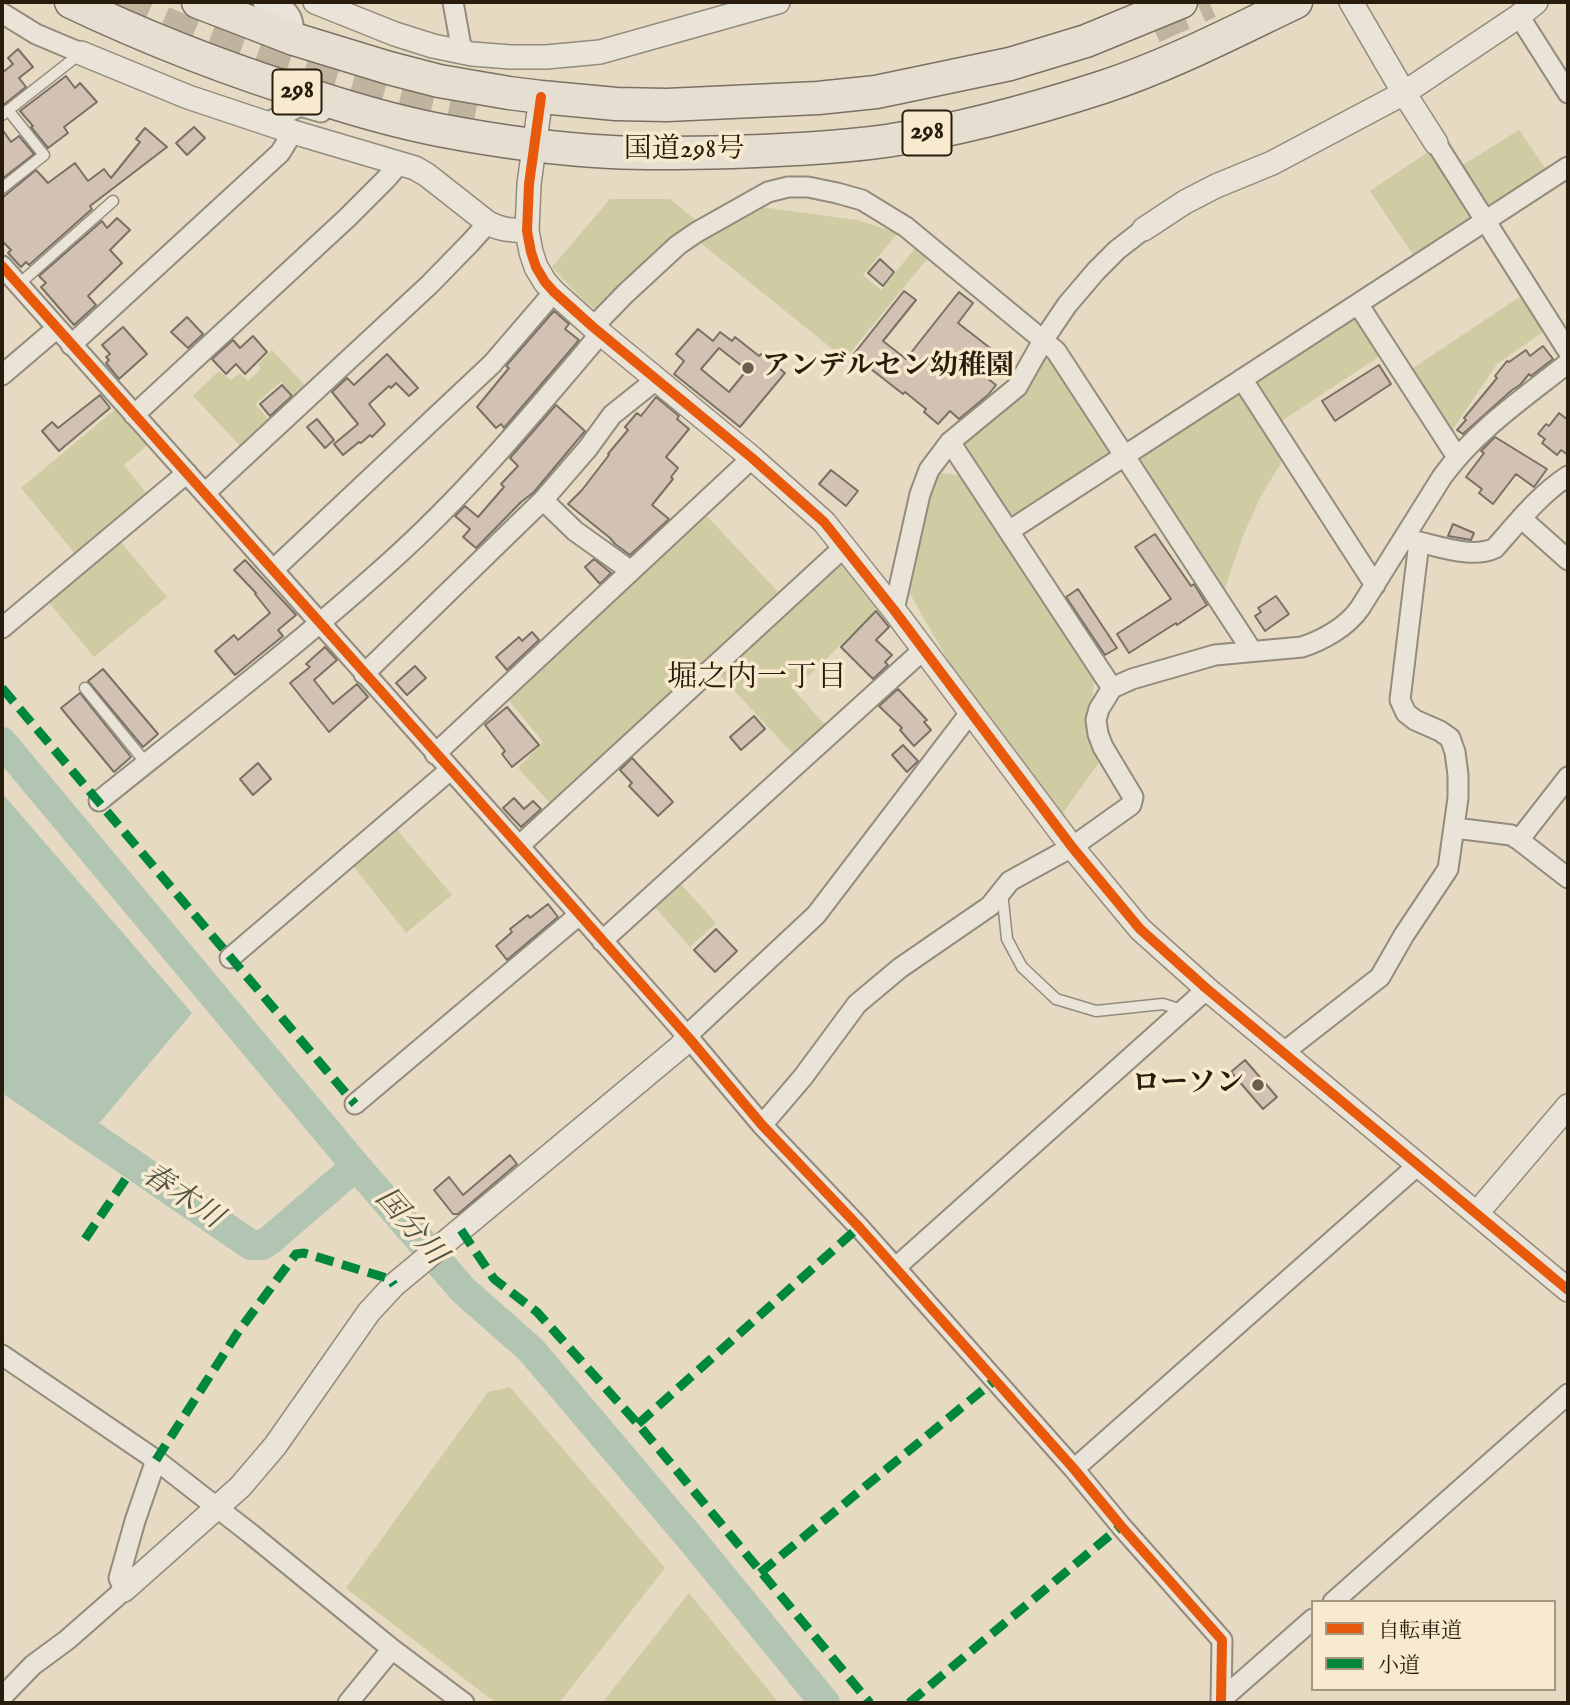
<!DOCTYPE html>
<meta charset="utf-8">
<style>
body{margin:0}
#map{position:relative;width:1570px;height:1705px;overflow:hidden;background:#e6dac2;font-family:"IM FELL English","Noto Serif JP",serif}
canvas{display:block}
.frame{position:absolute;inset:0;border:4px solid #281c0d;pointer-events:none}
.legend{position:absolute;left:1311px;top:1600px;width:245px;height:91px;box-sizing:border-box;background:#f8eace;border:2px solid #a59881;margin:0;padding:9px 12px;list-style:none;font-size:21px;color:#281c0d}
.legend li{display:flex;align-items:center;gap:14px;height:35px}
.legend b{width:35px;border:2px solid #a59881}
</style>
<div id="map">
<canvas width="1570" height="1705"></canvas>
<div class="frame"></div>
<ul class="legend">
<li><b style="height:9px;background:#e8590c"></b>自転車道</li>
<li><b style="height:9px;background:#00873e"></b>小道</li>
</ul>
</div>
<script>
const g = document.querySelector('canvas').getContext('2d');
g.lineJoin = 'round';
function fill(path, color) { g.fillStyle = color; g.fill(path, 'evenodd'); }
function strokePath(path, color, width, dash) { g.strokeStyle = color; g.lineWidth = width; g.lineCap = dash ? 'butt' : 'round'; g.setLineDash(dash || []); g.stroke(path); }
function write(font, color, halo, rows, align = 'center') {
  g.font = font + ' "IM FELL English","Noto Serif JP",serif'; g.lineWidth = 7; g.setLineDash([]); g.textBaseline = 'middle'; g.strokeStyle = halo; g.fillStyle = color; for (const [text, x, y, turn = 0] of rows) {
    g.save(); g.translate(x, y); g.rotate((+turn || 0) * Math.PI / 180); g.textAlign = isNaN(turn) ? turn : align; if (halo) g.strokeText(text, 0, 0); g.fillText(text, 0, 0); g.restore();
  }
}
const green = new Path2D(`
 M1519,130L1548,172L1493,207L1487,206L1461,166Z
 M1431,150L1475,215L1473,222L1416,259L1370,191Z
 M610,199H670L699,223L599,313L583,300L552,267Z
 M761,207L857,220L898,233L863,275L881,290L916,247L928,258L845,359L698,241Z
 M1524,294L1547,329L1497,364L1449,435L1410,370Z
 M1352,316L1357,317L1383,354L1280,422L1256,387L1255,381Z
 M272,350L312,393L300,403L281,382L255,404L275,426L246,452L193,396L219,371L231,380L240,373L248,381L261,369L258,364Z
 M1048,355L1115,451L1018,518H1011L963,448L965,440L1044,356Z
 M1239,390L1284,458L1260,498L1243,536L1224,591L1137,460L1139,453Z
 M118,407L149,444L124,465L149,496L77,556L21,488Z
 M940,473L964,476L1095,675L1089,730L1102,758L1061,816L958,678L909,592L929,498L935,481Z
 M705,514L781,595L552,805L518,768L543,742L507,698Z
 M119,540L167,597L94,657L47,600Z
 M844,562L879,608L794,690L825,725L793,754L718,673L835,563Z
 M394,826L452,895L406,933L351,863Z
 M678,881L716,923L690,947L653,905Z
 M510,1387L665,1568L559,1703H496L346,1588L488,1392Z
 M689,1593L779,1703H602Z`);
const water = new Path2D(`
 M2,793L192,1013L96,1127L2,1063Z`);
const river = new Path2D(`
 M2,742L356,1166L463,1290L531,1350L692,1540L825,1703
 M2,1075L251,1245H262L270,1240L356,1166`);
const building = new Path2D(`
 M18,49L33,67L19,78L26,87L2,106V73L13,64L8,58Z
 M66,76L75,88L80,83L97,102L64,127L68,133L48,148L31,127L33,126L20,111Z
 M194,127L205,138L187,155L176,143Z
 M145,128L167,147L90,206L92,209L29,265L26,262L21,267L8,253L11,250L2,241V198L36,170L48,183L75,163L88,181L104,169L111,178L140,142L136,139Z
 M2,129L11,142L19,136L34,154L2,179Z
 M117,218L130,230L110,250L122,263L88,296L96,305L74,325L41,287L46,283L39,276L102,221L107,228Z
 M880,259L894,272L883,286L868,273Z
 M904,291L916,300L883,341L906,359L959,292L973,303L958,323L990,348L974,368L996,385L988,395L959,419L950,411L938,424L924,412L926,409L905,392L903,394L853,355Z
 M554,311L569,324L565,329L579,340L504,428L501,424L496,428L477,407L509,368L506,366Z
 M187,317L203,334L188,348L171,332Z
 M123,327L147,354L119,379L106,363L109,360L106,357L110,354L102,345Z
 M698,329L713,341L720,332L732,341L735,337L759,356L761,354L785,373L740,427L674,374L684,361L676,354ZM719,348L747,370L729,392L701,369Z
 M253,336L267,352L245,374L236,364L226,374L212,359L233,340L240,348Z
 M1543,346L1553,359L1531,376L1529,374L1520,385L1512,390L1463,434L1457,430L1466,420L1464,418L1497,378L1495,376L1507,361L1509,362L1526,350L1530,356Z
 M387,354L418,388L409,396L396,383L391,388L389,386L369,404L385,424L372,437L370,435L361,443L359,442L343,455L334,444L358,424L332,392L347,378L354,385Z
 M1379,365L1391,384L1335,421L1322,401Z
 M282,385L292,396L270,416L260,404Z
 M100,395L110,408L59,451L42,431L52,422L58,428Z
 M656,397L679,416L677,419L689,429L666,457L678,468L671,477L673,479L652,505L669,519L630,555L615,544L610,538L568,504L582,490L609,455L608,454L628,430L625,427L637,413L641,416Z
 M556,405L585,431L534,492L521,502L476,548L463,537L470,529L455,516L465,506L478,517L504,487L501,484L518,466L510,458Z
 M1559,413L1568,420V455L1561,450L1557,455L1542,443L1545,439L1538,434L1546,424L1549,426Z
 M317,419L334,440L325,448L307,427Z
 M1495,437L1547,469L1534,487L1516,474L1493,504L1479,493L1482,489L1466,477L1484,453L1481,451Z
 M831,470L858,491L846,506L819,484Z
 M1453,524L1474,533L1471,540L1448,536Z
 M1155,534L1191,586L1194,584L1207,605L1177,625L1176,623L1129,653L1117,634L1171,599L1135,547Z
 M594,559L611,573L600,584L585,567Z
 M245,560L296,615L278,630L283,636L235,675L215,651L234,635L238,640L270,613L255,594L256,593L234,570Z
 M1078,589L1117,648L1105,655L1066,597Z
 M1276,596L1289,614L1265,631L1255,616L1261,612L1258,608Z
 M876,611L889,627L876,640L892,655L885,662L888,665L873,679L841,647Z
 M532,632L539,640L507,670L496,657L519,637L522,641Z
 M325,647L337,660L314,680L333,704L357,684L368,697L329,732L290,683L310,667L306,664Z
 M415,666L426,678L407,695L396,683Z
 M103,669L158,734L143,747L88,681Z
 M898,689L927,720L924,722L931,730L914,746L900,730L902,728L879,706Z
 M80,693L131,757L114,772L61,708Z
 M507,707L539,745L512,767L502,754L505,751L485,725Z
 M754,716L765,729L741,750L730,737Z
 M903,745L918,761L907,772L892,755Z
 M632,758L673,802L658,816L629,786L632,783L620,770Z
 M258,763L271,779L253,795L240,779Z
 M514,798L524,809L533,801L541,809L521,827L503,808Z
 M548,904L558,917L507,960L496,946L512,932L510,929L528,915L530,918Z
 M716,929L737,951L715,972L694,950Z
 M1245,1060L1277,1097L1263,1109L1231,1072Z
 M510,1155L517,1164L458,1214H453L434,1190L449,1177L463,1195Z`);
const motorwayTunnel = new Path2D(`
 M117,2C231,55 351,97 474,121
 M1153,27L1209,2`);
const service = new Path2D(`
 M2,115L81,53
 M2,188L44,155L8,110
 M18,285L113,201
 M85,688L146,763
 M1002,892L1007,939L1022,967L1056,999L1096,1011L1163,1004L1182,1010`);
const minor = new Path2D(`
 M263,2C288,8 294,12 294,39
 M453,2L462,52
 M2,13L36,34L81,53
 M1519,16L1568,93
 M267,123L300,106L321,112
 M1436,143L1568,351
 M2,266L519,846L688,1037L762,1125L859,1227L1074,1469L1121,1526L1222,1640L1221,1703
 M1358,304L1457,457
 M593,327L625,294L678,245L697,232L768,192L788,187H808L837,193L862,200L906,227L1056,351L1252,651
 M71,345L280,153L293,132
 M2,375L56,329
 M1242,379L1375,585
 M134,415L347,218L387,178L400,163
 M950,442L1112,688
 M205,493L429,285L470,243L488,223
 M543,500L575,531L631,571
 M1521,518L1568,560
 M1009,531L1568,167
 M1409,540C1434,544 1471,560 1495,548C1518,522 1539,495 1568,476
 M273,570L492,364L554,292
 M894,610L920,494L929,470L950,442L1017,387L1044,339L1067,305L1096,271L1117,250L1144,229
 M2,628L187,473
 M364,674L543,500L588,448L612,415L657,379
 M435,754L752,458
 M99,801C197,722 298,645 391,561C468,492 534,412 601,333
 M1455,828L1511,835L1519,840L1568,878
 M1519,840L1568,777
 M519,846L844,547
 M602,941L923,650
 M230,958L450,770
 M688,1037L695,1028L816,915L970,713
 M1284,1052L1380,977L1404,935L1448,869L1458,798V775L1455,752L1450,738L1440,731L1415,720L1406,713L1400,700L1419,542
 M355,1104L579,915
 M762,1125L803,1077L857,1004L900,968L990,906L1010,881L1072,847L1131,805L1133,797L1103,747L1098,734L1096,720L1099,709L1112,688L1132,679L1215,655L1302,647C1323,640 1347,627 1360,608L1442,477C1475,431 1524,398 1568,363
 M895,1268L1207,989
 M2,1355L156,1460L251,1534L392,1649L464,1703
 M1074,1469L1418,1165
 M1333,1602L1568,1394
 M2,1697L33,1665L67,1640L124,1590L119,1578L135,1521L156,1460
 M1221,1700L1313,1619
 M348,1703L392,1649`);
const tertiary = new Path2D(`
 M315,2L395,34L433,46L472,54L511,57H546L600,52L778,2
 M1351,2L1404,93L1436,143
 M81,53L188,97L293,132L415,168L427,175L488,223C501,230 512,230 527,231
 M541,97L529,184L527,231L531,252L536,267L545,282L554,292L593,327L752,458L824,522L894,610L1072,847L1140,929L1207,989L1568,1290
 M1144,229L1185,202L1216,186L1272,163L1404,93L1519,16L1536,2
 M1477,1213L1568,1106
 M124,1590L240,1487L275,1446L369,1312L394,1285L680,1047L688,1037`);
const trunk = new Path2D(`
 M71,2C151,40 231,71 316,97C356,110 398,122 439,130C496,141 553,149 611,152C651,154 692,153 732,152C784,150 835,148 886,141C959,130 1032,110 1103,87C1170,65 1233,32 1296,2
 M198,2L294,39L389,68L439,81L509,93L541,97L616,104L667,105L818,98L876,92L1010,64L1086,41L1181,2`);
const quiet = new Path2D(`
 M2,688L355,1104
 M461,1230L494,1279L537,1312L638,1424L870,1703
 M85,1239L127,1177
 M638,1424L859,1227
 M156,1460L238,1332L296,1254L304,1253L390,1279L394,1285
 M760,1573L995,1380
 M909,1703L1121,1526`);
const cycleway = new Path2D(`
 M541,97L529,184L527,231L531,252L536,267L545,282L554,292L593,327L752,458L824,522L894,610L1072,847L1140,929L1207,989L1568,1290
 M2,266L519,846L688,1037L762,1125L859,1227L1074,1469L1121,1526L1222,1640L1221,1703`);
const markers = [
 [748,368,7,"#6a5e4c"],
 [1258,1085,7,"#6a5e4c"]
];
const shields = [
 [297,92,49],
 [927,133,49]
];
const shieldNames = [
 ["298",297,92],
 ["298",927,133]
];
const streetNames = [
 ["国道298号",684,151]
];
const poiNames = [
 ["アンデルセン幼稚園",762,368],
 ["ローソン",1244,1085,"right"]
];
const neighbourhoodNames = [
 ["堀之内一丁目",757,680]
];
const waterNames = [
 ["春木川",181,1198,34],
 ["国分川",409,1228,49]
];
fill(green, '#cfcca4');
fill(water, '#b2c5b2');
strokePath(river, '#b2c5b2', 30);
fill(building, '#d3c2b3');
strokePath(building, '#797163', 2);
strokePath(motorwayTunnel, '#c0b49e', 33, [33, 17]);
strokePath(service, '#938b7c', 13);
strokePath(minor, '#938b7c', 23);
strokePath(tertiary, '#938b7c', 26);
strokePath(trunk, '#797163', 35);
strokePath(service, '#e9e3d8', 10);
strokePath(minor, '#e9e3d8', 19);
strokePath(tertiary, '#e9e3d8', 23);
strokePath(trunk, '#e6dfd1', 32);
strokePath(quiet, '#00873e', 9, [18, 9]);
strokePath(cycleway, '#e8590c', 10);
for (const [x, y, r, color] of markers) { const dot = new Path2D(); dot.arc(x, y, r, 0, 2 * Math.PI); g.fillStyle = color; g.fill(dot); strokePath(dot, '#f8eace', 2.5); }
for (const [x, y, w] of shields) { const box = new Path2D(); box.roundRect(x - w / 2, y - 22.5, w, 45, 5); g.fillStyle = '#f8eace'; g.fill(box); strokePath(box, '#281c0d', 2); }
write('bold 26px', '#281c0d', null, shieldNames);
write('28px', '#281c0d', '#f8eace', streetNames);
write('bold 28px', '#281c0d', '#f8eace', poiNames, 'left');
write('30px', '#281c0d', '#f8eace', neighbourhoodNames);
write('italic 30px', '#515444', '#f8eace', waterNames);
</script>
